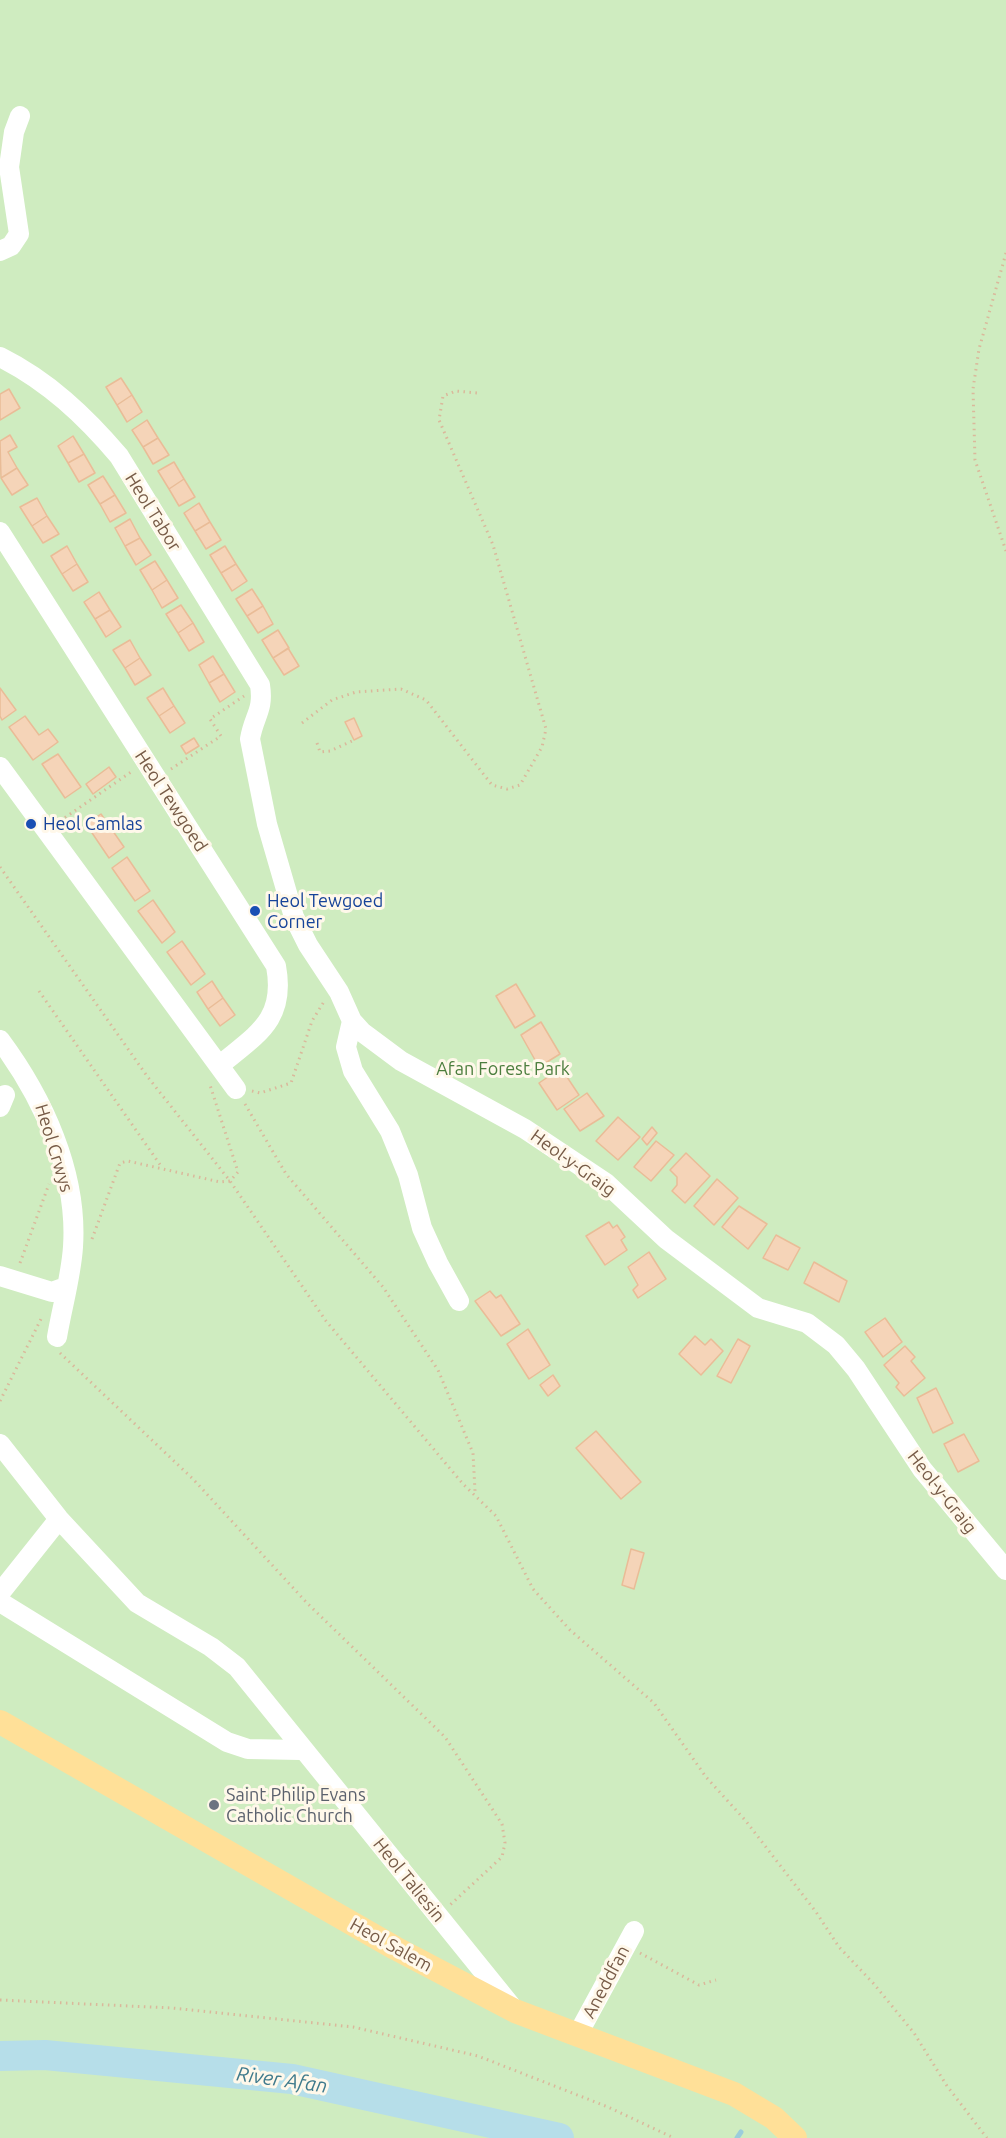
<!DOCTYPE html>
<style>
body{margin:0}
canvas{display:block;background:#fef5e2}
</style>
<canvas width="1006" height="2138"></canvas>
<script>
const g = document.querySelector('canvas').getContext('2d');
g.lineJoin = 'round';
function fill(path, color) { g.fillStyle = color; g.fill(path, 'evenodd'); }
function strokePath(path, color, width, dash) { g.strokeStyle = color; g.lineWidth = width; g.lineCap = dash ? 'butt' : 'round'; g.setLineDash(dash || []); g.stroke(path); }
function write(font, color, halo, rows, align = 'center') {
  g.font = font + ' Ubuntu,sans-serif'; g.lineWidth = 6; g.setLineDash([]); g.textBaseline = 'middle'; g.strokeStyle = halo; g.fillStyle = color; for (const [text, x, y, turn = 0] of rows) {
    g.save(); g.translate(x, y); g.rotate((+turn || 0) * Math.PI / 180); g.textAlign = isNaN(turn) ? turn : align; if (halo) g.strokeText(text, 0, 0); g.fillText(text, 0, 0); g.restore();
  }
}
const green = new Path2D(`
 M0,0H1006V2138H0Z`);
const stream = new Path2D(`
 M737,2138L741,2132`);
const river = new Path2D(`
 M0,2056L45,2055L292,2079L559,2138`);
const building = new Path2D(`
 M121,378L132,395L117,405L106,387Z
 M9,389L20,408L0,420V394Z
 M132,395L142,412L127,422L117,405Z
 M147,420L158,438L143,447L132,430Z
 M10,435L17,447L8,452L17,468L1,478L0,441Z
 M73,436L84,454L68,463L58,446Z
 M158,438L169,455L153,464L143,447Z
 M84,454L95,473L79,482L68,463Z
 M174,462L184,479L169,489L158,471Z
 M17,468L28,485L12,495L1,478Z
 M103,476L115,495L100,504L88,485Z
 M184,479L195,497L179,506L169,489Z
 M115,495L126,513L110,522L100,504Z
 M37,498L47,516L32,526L20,507Z
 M199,503L210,522L195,531L184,513Z
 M47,516L59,534L43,543L32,526Z
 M130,519L140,538L125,546L115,528Z
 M210,522L221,540L206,549L195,531Z
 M140,538L151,555L136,565L125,546Z
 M67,546L77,564L62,574L51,556Z
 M225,546L236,564L221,573L210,555Z
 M155,561L167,580L152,590L140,570Z
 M77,564L88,582L73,591L62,574Z
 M236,564L247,581L232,591L221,573Z
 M167,580L178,598L162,608L152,590Z
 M252,589L263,606L247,616L236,599Z
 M99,592L110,610L95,619L84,602Z
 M181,605L193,623L178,633L166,614Z
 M263,606L273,624L258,633L247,616Z
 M110,610L121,627L106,637L95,619Z
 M193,623L204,642L189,651L178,633Z
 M278,630L289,648L273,658L262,640Z
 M130,640L140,658L125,668L113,650Z
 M288,648L299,666L284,675L273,658Z
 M213,656L224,674L209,683L199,665Z
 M140,658L151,675L135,685L125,668Z
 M224,674L235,692L220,702L209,683Z
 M0,688L16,710L2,720L0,716Z
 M163,688L174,706L159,716L147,698Z
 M174,706L185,723L170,733L159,716Z
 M25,716L39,735L48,729L58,742L33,760L9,727Z
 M354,718L362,736L354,740L345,722Z
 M194,738L199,746L186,754L181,746Z
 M58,754L81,787L65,798L42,764Z
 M109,767L116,777L93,794L86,784Z
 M101,814L124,847L109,858L86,824Z
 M127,857L150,891L135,901L112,868Z
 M153,900L175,932L162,943L138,911Z
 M182,941L205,974L191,985L167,952Z
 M212,981L223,998L208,1009L197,992Z
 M516,984L535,1016L515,1028L496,996Z
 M223,998L235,1015L220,1026L208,1009Z
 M541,1022L560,1054L539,1067L521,1035Z
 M561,1068L579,1095L557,1110L539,1083Z
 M587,1093L604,1116L580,1131L564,1109Z
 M618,1117L640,1137L618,1160L596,1141Z
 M652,1127L657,1133L647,1145L642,1139Z
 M656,1141L674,1155L651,1181L634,1167Z
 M686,1153L710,1176L685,1203L672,1191L677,1185V1177L670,1170Z
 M717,1179L738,1198L714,1225L694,1206Z
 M739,1206L767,1224L748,1249L722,1227Z
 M609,1222L613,1228L617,1225L625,1237L621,1240L627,1250L605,1265L586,1236Z
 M776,1235L800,1248L788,1270L763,1258Z
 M649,1252L666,1279L638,1298L633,1290L638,1285L628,1267Z
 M814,1262L847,1281L839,1302L804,1283Z
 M490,1291L496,1298L501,1295L520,1324L501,1336L475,1301Z
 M885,1318L902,1342L883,1357L865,1332Z
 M528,1329L550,1365L529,1379L507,1344Z
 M695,1336L705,1345L711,1339L723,1351L701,1375L679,1354Z
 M738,1339L750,1346L731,1383L717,1376Z
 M905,1346L915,1357L911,1361L925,1378L904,1396L896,1387L899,1383L884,1365Z
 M553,1375L560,1386L548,1396L540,1385Z
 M936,1388L953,1423L933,1433L917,1398Z
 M596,1431L641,1482L621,1499L576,1448Z
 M964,1434L979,1461L958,1472L944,1444Z
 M631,1549L644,1553L634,1589L622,1585Z`);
const path = new Path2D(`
 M1006,253L979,349L973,389L975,460L1006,551
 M302,723L332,700L356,692L401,689L426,700L492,785L507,789L520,785L542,747L546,729L493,545L439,420L443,396L456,391L477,393
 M317,743L320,752L330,751L354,740
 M171,769L221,736L210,719L244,696
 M60,821L131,772
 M0,867L147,1076L230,1181L326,1321L463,1484L496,1516L533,1589L570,1630L654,1703L706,1777L745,1820L816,1912L839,1947L874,1984L914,2033L947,2086L987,2138
 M39,991L161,1166
 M252,1091L260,1093L291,1083L312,1021L325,1000
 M245,1104L286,1174L383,1287L438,1370L473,1453L475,1491
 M92,1239L120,1163L128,1161L220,1182L230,1181L238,1172L210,1085
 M20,1263L49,1184
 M60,1353L193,1479L307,1603L445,1737L502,1824L505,1843L502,1857L450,1905
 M0,1401L41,1319
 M640,1953L699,1985L716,1980
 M0,2000L172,2008L353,2027L478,2056L608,2107L674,2138`);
const minor = new Path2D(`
 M0,251L11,246L19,234L9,167L14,132L20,116
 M0,357C48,381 85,416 119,456L260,685C264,711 254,715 250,739L267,824L294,917L308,945L339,992L352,1021L362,1032L401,1061L525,1129L606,1183L666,1239L758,1308L807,1323L836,1345L856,1369L922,1469L1006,1570
 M0,532L276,966C286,1020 257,1034 220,1065
 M0,767L236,1089
 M352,1021L346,1047L353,1071L390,1131L408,1175L422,1228L438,1263L459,1301
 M0,1040C43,1098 78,1173 73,1247C71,1277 62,1307 57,1337
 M0,1107L5,1095
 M0,1276L52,1292L66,1287
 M0,1444L59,1519L137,1603L211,1647L237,1667L512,2007
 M0,1593L59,1519
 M0,1602L227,1742L248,1749L301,1750
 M578,2034L634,1931`);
const major = new Path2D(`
 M0,1722L395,1948L515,2011L734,2094L774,2118L795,2138`);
const markers = [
 [31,824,6,"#1a4fb4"],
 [255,911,6,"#1a4fb4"],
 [214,1805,6,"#6b7280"]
];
const streetNames = [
 ["Heol Tabor",153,512,58],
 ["Heol Tewgoed",171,801,57],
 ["Heol Crwys",54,1148,73],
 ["Heol-y-Graig",573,1163,36],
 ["Heol-y-Graig",942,1492,52],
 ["Heol Taliesin",409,1880,51],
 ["Heol Salem",391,1945,29],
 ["Aneddfan",606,1982,-62]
];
const transitNames = [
 ["Heol Camlas",43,824],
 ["Heol Tewgoed",267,901],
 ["Corner",267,922]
];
const parkNames = [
 ["Afan Forest Park",503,1069]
];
const worshipNames = [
 ["Saint Philip Evans",226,1795],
 ["Catholic Church",226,1816]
];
const waterNames = [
 ["River Afan",282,2080,8]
];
fill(green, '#cfecc0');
strokePath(stream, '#9bcddb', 5);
strokePath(river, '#b6dee9', 30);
fill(building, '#f5d4b8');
strokePath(building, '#e9bc97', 1.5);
strokePath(path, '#dab89b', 3, [1.5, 4.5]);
strokePath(minor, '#fff', 20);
strokePath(major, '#ffe098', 24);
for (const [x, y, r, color] of markers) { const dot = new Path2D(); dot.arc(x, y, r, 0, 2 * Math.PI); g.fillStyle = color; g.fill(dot); strokePath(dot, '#fff8ea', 2); }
write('18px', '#775b47', '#fff8ea', streetNames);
write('18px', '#164399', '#fff8ea', transitNames, 'left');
write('18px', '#4c7e3e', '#fff8ea', parkNames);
write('18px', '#5b616d', '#fff8ea', worshipNames, 'left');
write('italic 20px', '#3f7a8c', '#fff8ea', waterNames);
</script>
